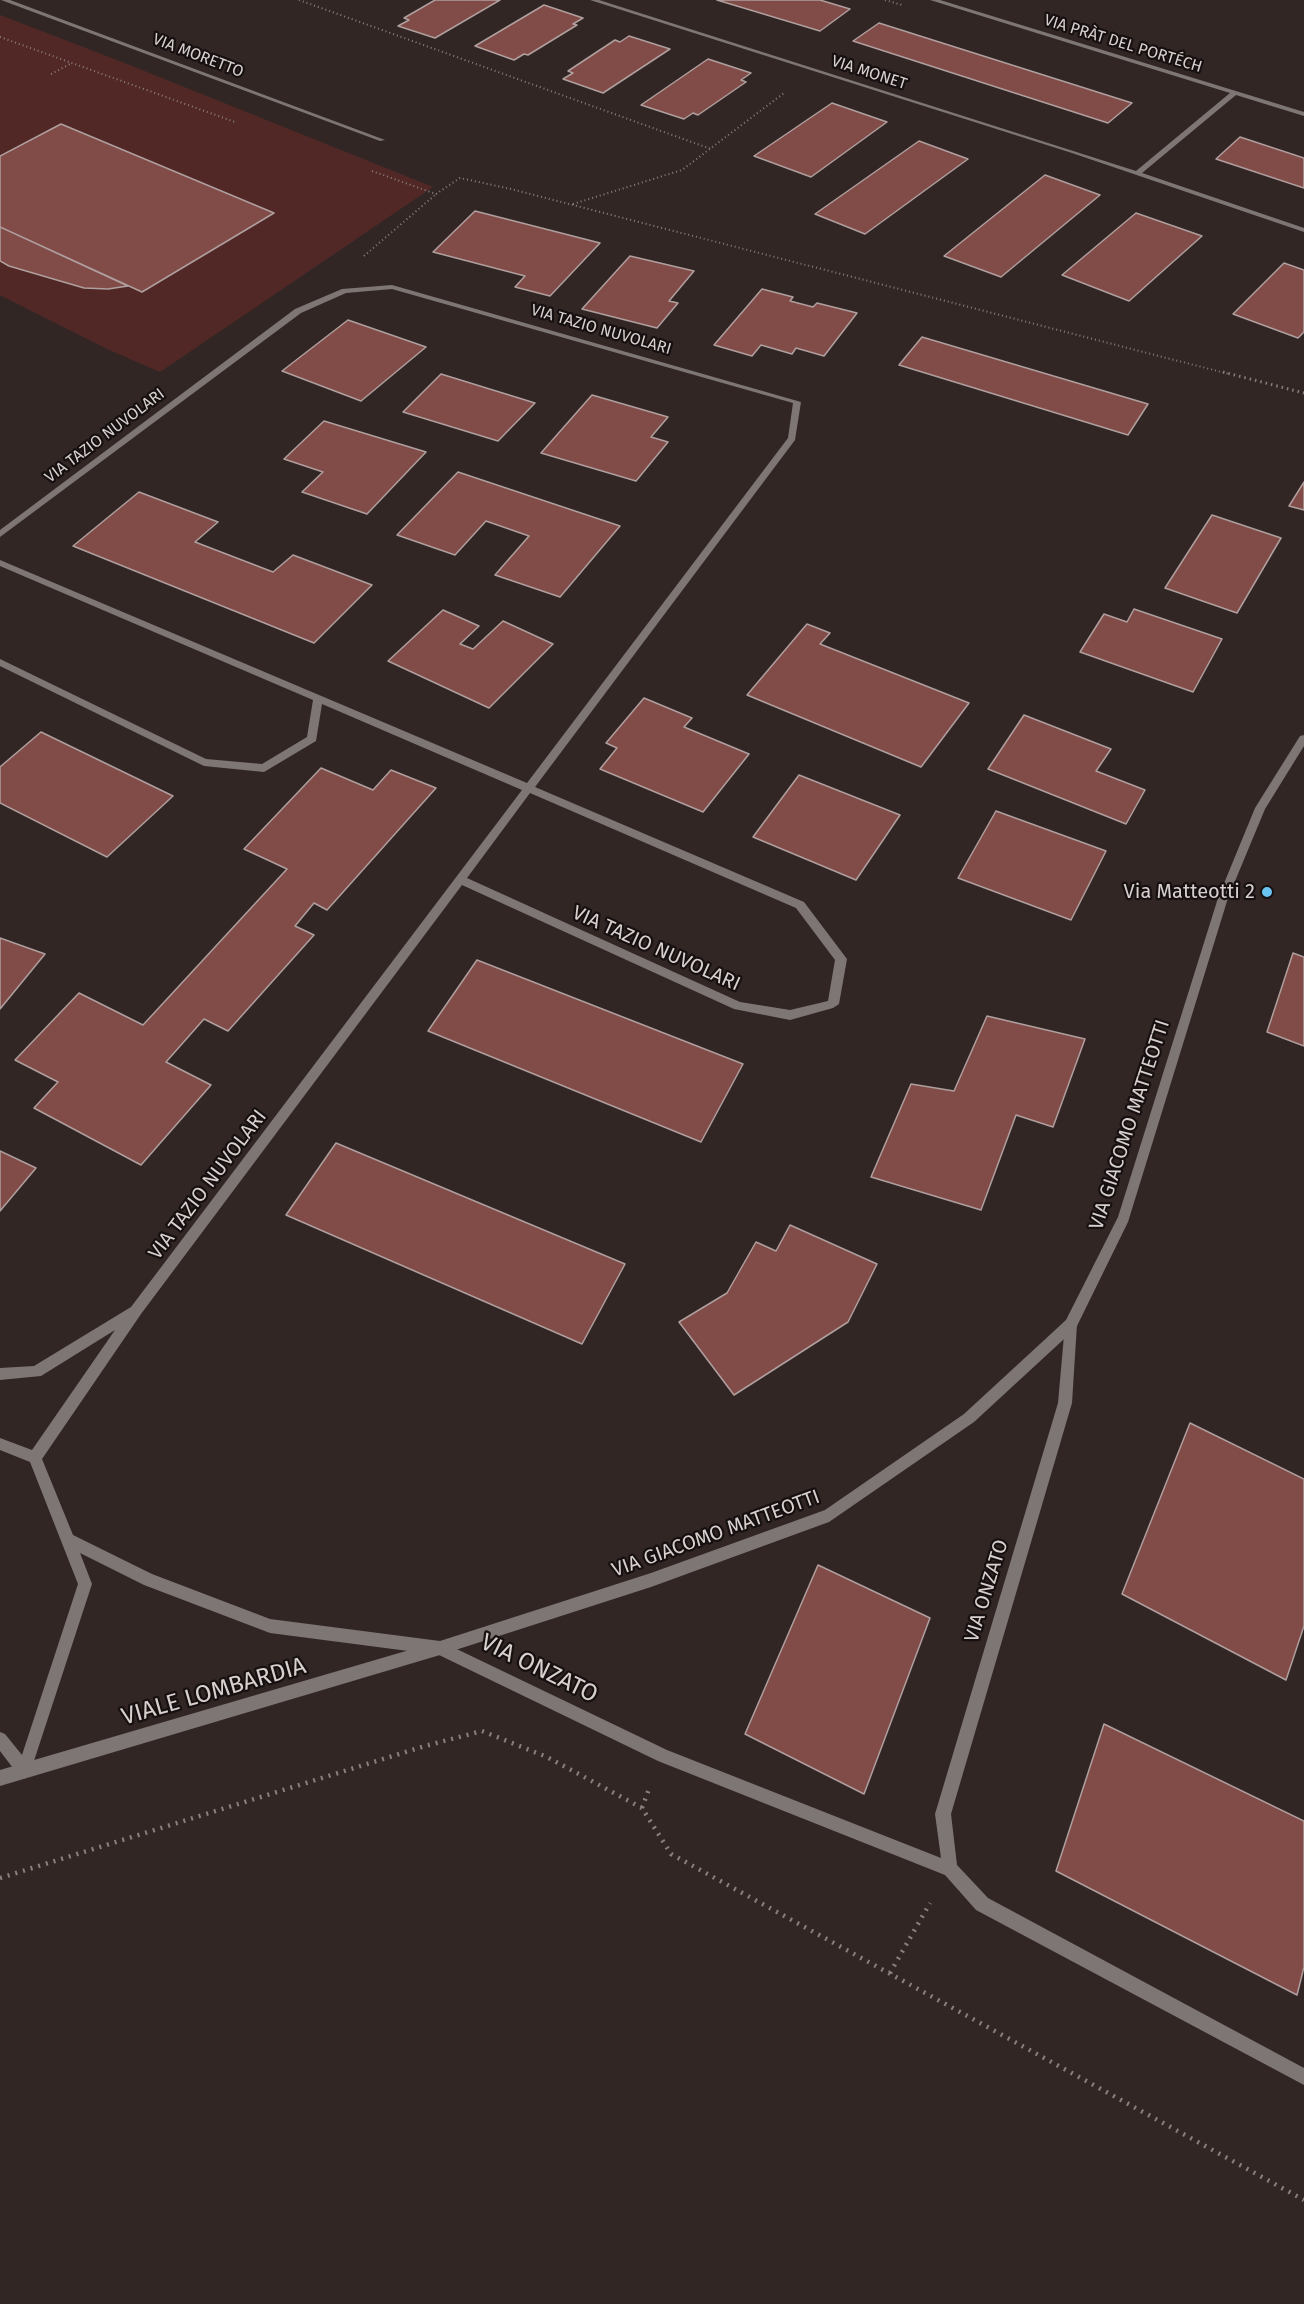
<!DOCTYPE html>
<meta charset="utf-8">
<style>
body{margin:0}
canvas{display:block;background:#322625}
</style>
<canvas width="1304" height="2304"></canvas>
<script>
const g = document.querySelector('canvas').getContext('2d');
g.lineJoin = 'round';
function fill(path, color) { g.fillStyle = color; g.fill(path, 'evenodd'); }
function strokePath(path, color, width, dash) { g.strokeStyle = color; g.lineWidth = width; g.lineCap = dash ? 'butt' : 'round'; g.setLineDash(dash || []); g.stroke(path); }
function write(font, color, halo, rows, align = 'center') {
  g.font = font + ' "Fira Sans",sans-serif'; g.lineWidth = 4.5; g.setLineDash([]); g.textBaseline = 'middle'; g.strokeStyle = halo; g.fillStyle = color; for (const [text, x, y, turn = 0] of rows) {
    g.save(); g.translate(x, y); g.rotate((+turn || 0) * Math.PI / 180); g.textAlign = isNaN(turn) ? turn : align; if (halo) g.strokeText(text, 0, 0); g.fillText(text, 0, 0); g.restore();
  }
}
const green = new Path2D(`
 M0,15L122,62L433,187L160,372L105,348L0,295Z`);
const building = new Path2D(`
 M435,0H500L435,38L398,26L409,20L404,18Z
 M717,0H820L850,9L820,31Z
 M544,5L583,18L573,24L577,25L528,55L524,54L514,60L475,46Z
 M879,23L1132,103L1108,123L853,41Z
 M629,36L670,49L603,93L563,79L573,73L568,71L615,40L620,42Z
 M708,59L751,73L741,80L746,82L698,115L693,113L684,119L641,105Z
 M832,103L887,122L811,177L754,156Z
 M61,124L274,213L142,292L0,227V156Z
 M1240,137L1304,158V188L1216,159Z
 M919,141L968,159L865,234L815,214Z
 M1045,175L1100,195L1001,277L944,256Z
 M475,211L600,243L550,296L515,287L525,276L433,252Z
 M1136,213L1202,236L1129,301L1062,275Z
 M0,227L128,286L108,289L84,288L9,266L0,261Z
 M630,256L694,271L669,301L678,303L657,328L582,309Z
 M1284,263L1304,270V332L1298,338L1233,314Z
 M762,289L793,297L790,301L813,307L817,303L857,313L824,356L796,348L792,354L761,345L752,356L714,345Z
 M348,320L426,347L361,401L282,371Z
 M922,337L1148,404L1128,435L899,365Z
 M441,374L535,403L498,441L403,412Z
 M592,395L668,417L651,437L668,442L636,481L541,453Z
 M324,421L426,452L367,514L302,492L323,472L284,459Z
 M458,472L620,526L560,597L495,575L529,536L486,521L455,555L397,535Z
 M1304,482V510L1289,506Z
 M139,492L218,522L195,542L273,572L293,555L372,585L314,643L73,546Z
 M1212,515L1281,538L1237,613L1165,588Z
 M1134,609L1222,639L1193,692L1080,652L1104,614L1127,622Z
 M443,610L479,626L460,644L473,649L503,621L553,644L489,708L388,661Z
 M807,624L830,633L820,644L969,703L921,767L747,695Z
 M644,698L692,718L684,727L749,754L703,812L600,769L617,748L606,743Z
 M1024,715L1111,749L1096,771L1145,790L1126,824L988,769Z
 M41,732L173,796L107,857L0,803V767Z
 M321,768L373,790L391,770L436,788L327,910L314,903L295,926L314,935L228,1031L204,1019L166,1062L211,1085L141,1165L34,1108L58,1082L15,1060L79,993L143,1025L287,869L244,849Z
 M799,775L900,815L856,880L753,837Z
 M996,811L1106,851L1071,920L958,878Z
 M0,938L45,954L0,1009Z
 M1293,953L1304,957V1046L1267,1032Z
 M477,960L743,1064L701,1142L428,1031Z
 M987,1016L1085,1039L1053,1127L1016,1115L981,1210L871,1177L911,1084L954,1091Z
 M336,1143L625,1264L582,1344L286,1215Z
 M0,1151L36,1168L0,1211Z
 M790,1225L877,1264L848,1322L734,1395L679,1322L727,1293L756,1242L776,1251Z
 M1190,1423L1304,1479V1626L1286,1680L1122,1594Z
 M818,1565L930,1618L864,1794L745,1734Z
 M1104,1724L1304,1821V1967L1297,1995L1056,1871Z`);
const pathFar2 = new Path2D(`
 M299,0L711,149
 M885,0L902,5
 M0,37L235,122
 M51,74L70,64
 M372,171L436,194L460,178L511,189L1229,374
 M573,204L682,170L784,93
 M364,256L435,195`);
const pathFar1 = new Path2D(`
 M1223,372L1304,393`);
const path = new Path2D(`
 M642,1808L649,1789
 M0,1878L425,1746L482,1731L547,1757L642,1808L671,1854L1304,2200
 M890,1973L930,1903`);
const minor = new Path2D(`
 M1,0H10L385,140L380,141Z
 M590,0H599L1136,171L1230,93L930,0H940L1304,112V116L1236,95L1142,173L1304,228V232L1072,153Z
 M392,285L801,402L795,440L535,787L804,902L847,959L839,1004L833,1008L790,1020L734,1009L462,885L141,1314L42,1459L73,1535L152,1574L270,1619L440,1641L667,1750L941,1858L935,1814L1058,1403L1065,1324L1066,1320L1071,1318L1076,1320L1077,1324L1072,1403L951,1814L957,1865L988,1898L1304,2068V2085L976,1910L945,1875L658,1761L439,1655L270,1633L144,1585L80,1553L92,1584L29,1776L24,1779L19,1776L0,1751V1732L5,1734L22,1755L78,1584L30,1462L0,1450V1438L32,1450L115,1330L41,1376L0,1380V1368L34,1366L131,1307L522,790L322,704L316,741L264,772L204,766L0,666V659L206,759L262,764L307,737L313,700L0,566V560L527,783L788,438L793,403L392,289L346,293L301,313L0,537V530L295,309L342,289ZM530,793L796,908L835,960L828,1001L790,1010L740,1002L467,878Z`);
const tertiary = new Path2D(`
 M1304,735V746L1265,809L1228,898L1128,1222L1076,1328L974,1422L829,1522L651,1587L440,1655L0,1786V1770L440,1641L651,1573L825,1510L964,1414L1066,1320L1118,1217L1218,898L1255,808L1300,736Z`);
const markers = [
 [1267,892,6,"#6bc3f2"]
];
const farStreetnames = [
 ["VIA PRÀT DEL PORTÉCH",1123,44,17],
 ["VIA MORETTO",198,56,21],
 ["VIA MONET",869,73,18],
 ["VIA TAZIO NUVOLARI",601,330,16],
 ["VIA TAZIO NUVOLARI",105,436,-37]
];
const poiNames = [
 ["Via Matteotti 2",1255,892]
];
const streetNames = [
 ["VIA TAZIO NUVOLARI",656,949,24],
 ["VIA GIACOMO MATTEOTTI",1130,1125,-72],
 ["VIA TAZIO NUVOLARI",208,1185,-53],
 ["VIA GIACOMO MATTEOTTI",716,1534,-20],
 ["VIA ONZATO",987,1591,-73]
];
const nearStreetnames = [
 ["VIA ONZATO",539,1669,26],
 ["VIALE LOMBARDIA",214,1692,-16]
];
fill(green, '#512826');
fill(building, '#814c48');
strokePath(building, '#af9f9e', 1.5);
strokePath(pathFar2, '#887f7e', 2, [1, 3]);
strokePath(pathFar1, '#887f7e', 3, [1.5, 4]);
strokePath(path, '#887f7e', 4.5, [2, 6]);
fill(minor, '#7d7675');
fill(tertiary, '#7d7675');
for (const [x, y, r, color] of markers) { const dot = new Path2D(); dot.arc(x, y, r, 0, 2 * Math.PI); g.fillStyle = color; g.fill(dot); strokePath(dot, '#161010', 2); }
write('16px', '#d8d0cf', '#161010', farStreetnames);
write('20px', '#d8d0cf', '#161010', poiNames, 'right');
write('20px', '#d8d0cf', '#161010', streetNames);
write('24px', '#d8d0cf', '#161010', nearStreetnames);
</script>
